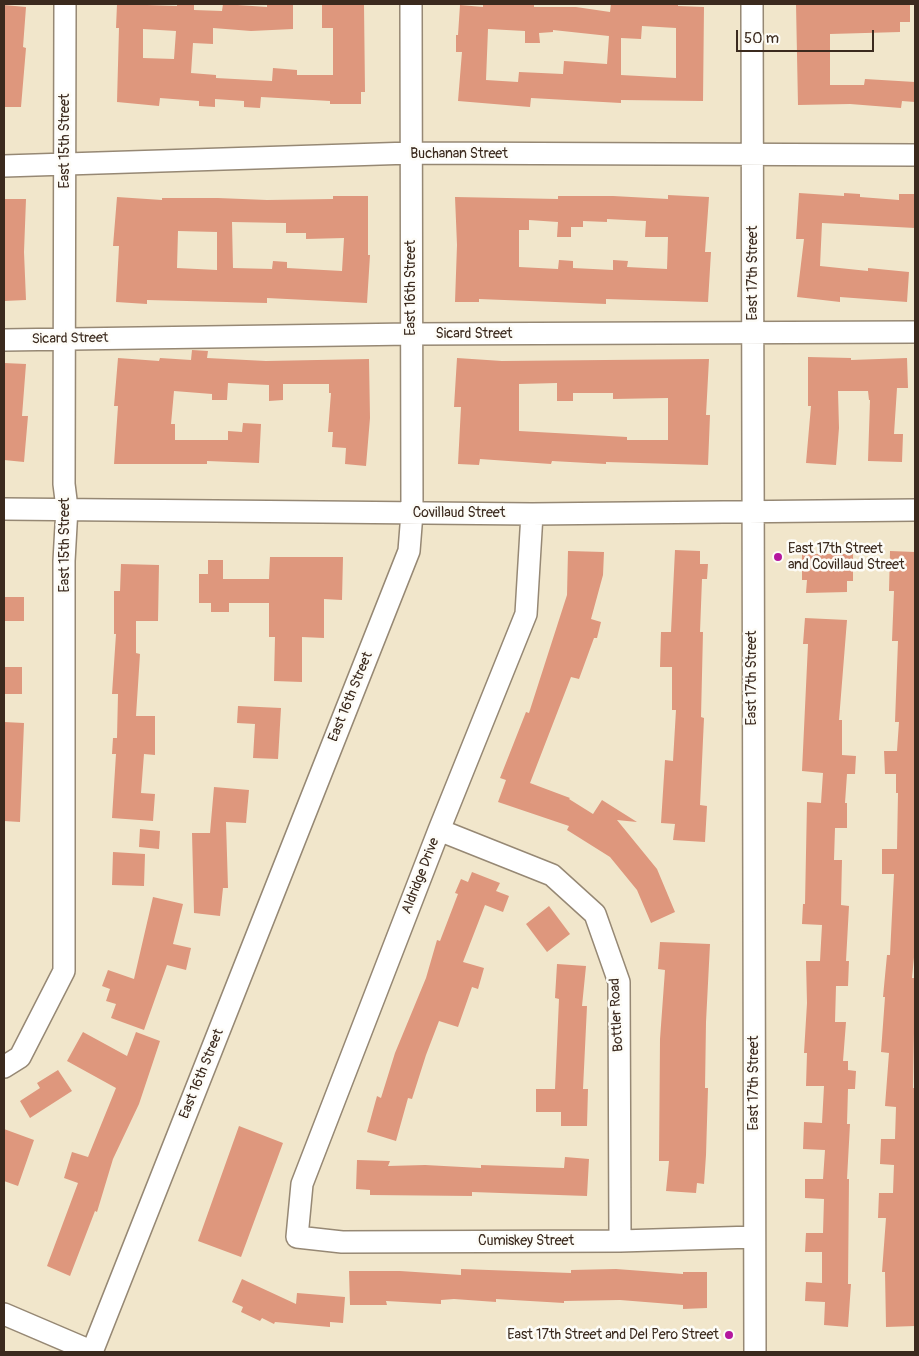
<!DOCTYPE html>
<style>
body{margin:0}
#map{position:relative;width:919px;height:1356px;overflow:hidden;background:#f1e6cb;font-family:Pangolin,sans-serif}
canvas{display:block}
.frame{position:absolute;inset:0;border:5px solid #3b2a1e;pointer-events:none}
.scale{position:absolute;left:736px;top:30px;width:138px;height:22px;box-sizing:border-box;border:2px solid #3b2a1e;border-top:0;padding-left:6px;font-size:15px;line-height:18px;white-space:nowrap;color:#3b2a1e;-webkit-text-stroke:4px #fdfcf7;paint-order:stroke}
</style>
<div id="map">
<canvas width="919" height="1356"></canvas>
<div class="frame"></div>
<div class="scale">50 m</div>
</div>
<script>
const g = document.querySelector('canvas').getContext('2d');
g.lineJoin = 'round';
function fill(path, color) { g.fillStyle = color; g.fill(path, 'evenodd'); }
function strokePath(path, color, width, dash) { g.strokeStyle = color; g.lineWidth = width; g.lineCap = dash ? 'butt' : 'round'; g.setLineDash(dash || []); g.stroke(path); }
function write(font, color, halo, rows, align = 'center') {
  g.font = font + ' Pangolin,sans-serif'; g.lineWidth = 5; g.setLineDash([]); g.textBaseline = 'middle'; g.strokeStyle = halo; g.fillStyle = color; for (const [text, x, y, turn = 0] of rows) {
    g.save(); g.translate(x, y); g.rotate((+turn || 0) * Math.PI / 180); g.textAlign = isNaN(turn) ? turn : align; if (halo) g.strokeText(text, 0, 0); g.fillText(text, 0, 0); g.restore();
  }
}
const building = new Path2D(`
 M117,4L177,6V4H194V10L222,11L223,4L267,7V4L293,5V29L251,31L213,28V44L193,43L191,73L216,75V78L272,81L273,68L297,70V75H333V28H322V5H364L365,92H361V104H330V101L261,97L260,108L244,107V101L215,99V107L199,106V101L160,98L159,106L117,102L119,28H116ZM143,29L176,31L174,59L143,58Z
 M483,4H534V7H576L610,12L611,4H678V6L704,7L703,101L621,100V103L531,98L530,107L458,101L462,52H456V35H458L460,5L483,7ZM642,26L676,28V78L621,75V38L641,39ZM488,29L525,31V43H540L539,33L553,32V30L609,36L607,64L564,61L563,74L519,72L518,82L486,80Z
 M796,4H910V22H900V32L830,34V85H864L865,79L915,82V102L902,101L901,108L850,104L798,105Z
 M4,5L26,7L23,47L26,48L21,107H4Z
 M799,193L844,196V193L860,194V197L899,200V194H915V228L822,223L820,266L868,271V268L909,272L907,302L840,297V302L797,297L804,239H796Z
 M668,195L709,197L705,252H711L708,302L606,299V304L479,299V302H455L457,245L455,197L558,199V196H613L668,199ZM607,219L646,221L645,237H668L667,269L627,267L628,261L613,260V270L573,268V261L559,260L558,269L519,267V230H529V220L558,222L557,237H571V227H583V221L607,222Z
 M333,196H368V255H370L367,303L267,298V303L147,300V304L116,302L119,246H113L117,197L162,200V198H218L267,200L333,199ZM232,222L286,223V233H306V239L344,238L342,271L287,268V262L273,261L272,269L233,268ZM178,231L217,232V270L177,268Z
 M4,199H26L24,252L26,300L4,301Z
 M192,350L208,351L207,358L266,361L369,359L370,418L366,466L345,464L346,448L332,447L333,432H328L331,393H329V384H283V400L269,401V385L228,383L227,400H212V394L174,391L171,424H175V440H228V431L242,432L243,423L261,424L259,463L207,461V464H114L118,406H114L118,358L159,361L160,358L191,360Z
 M808,357L851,358V360L907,358L908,388H897L894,434H903L902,462L868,461L870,400H869L868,391H838L839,428L836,465L806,463L811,406H808Z
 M457,358L502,361L709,359L706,415H710L708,465L606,462V464L552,461L551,464L480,459L479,465L458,464L461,407H454ZM557,383V401H573V393H613V399L668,398V440H627V437L519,431V384Z
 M4,363L26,364L22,416H28L24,462L4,460Z
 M675,550L700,551V564H708L707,579H702L700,632H703L701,717L704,718L700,805L707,806L705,842L673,840L675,824L661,823L665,760L673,761L676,710H672V667H660L661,632H671Z
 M568,551L604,552L603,575L591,619L601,622L597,638H594L579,679L571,677L530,783L570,798L569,799L593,814L602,800L637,822L617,820L657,869L675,912L651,923L637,890L610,857L567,830L569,826L498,802L506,780L500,778L526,712L529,713L567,595Z
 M890,551L915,552V947L912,978H915L913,1088H915V1326L886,1327L885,1272H882L886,1218H878L879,1193H893L894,1165L880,1164L881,1139H895L896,1107L885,1106L889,1053L881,1052L885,997H883L887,955H890L894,874H882V849H897L898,793H896V774H885L884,751H897L899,722H895L898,641H892L894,591H889Z
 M802,554H853V581H847V592L806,593L807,580H802Z
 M270,557H343L342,600L324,599V638L302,637V682L274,681L275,637H269V603H229V612H211V603H199V574H208V560H223V579H269Z
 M121,564L159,565L158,621H136V653L140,654L136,716H155V755L144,754L141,793L155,794L153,821L112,818L116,754H112L113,738H117L118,694H112L116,634H114V591H120Z
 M4,597H24V621H4Z
 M805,618L847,620L839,720H842V755L856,756L855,774H847L845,803H847V828H835L834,860H842L841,905L849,906L846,961H849L848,986H836L835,1022H846L843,1061H848V1070L856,1071L855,1089H848L847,1124H850L847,1179H849L848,1284H851L848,1327L824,1325L825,1302L805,1301L806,1282L822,1283V1252H805L806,1233H823L824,1199L805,1198V1179H823L825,1150L803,1149L804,1122L822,1123L824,1086H806L807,1053H804L807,1003L806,961H820L822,925L802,924L803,904H805L807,802L821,803L823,773L802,771L808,644H803Z
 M4,667H22V694H4Z
 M238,706L281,708L278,759L253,758L255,724L237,723Z
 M4,722L24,723L20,822L4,821Z
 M214,787L249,790L246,823L226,822L228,888H223L220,916L194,913L192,833H210Z
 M140,829L160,831L159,849L139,847Z
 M113,852L145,854L144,886L112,885Z
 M472,872L500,883L496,891L509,896L503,912L485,905L463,962L484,968L478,989L472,987L458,1027L439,1021L426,1055L412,1099L408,1098L396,1141L367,1132L377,1096L381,1098L395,1053L426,978L437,940L440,941L458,894L455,893L461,879L468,882Z
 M153,897L183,904L173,944L191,948L186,970L167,965L144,1030L111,1018L116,1004L106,1001L110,989L102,986L108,970L134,979Z
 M549,906L570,934L547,952L526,924Z
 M660,942L710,944L706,1022L705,1088H708L706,1155L704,1184L697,1183L696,1193L666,1191L669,1161H659L660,1039L665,970L658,969Z
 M557,964L586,966L582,1006H587L583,1089H588L587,1126H561V1112H536V1089H555L559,999L555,998Z
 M83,1032L127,1056L136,1032L160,1041L139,1104L113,1159L97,1212L95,1211L70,1276L47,1266L78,1183L64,1178L72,1152L88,1157L116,1088L67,1061Z
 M58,1070L72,1091L30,1118L20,1101L40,1088L37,1083Z
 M239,1126L283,1143L241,1257L198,1241Z
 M4,1129L34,1140L18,1186L4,1181Z
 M565,1157L589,1159L587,1196L472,1192V1196L370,1195V1190L356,1189L357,1160L390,1161L388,1166L425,1165L481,1168V1165L564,1168Z
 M461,1269L571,1273V1270L616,1269L683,1274V1272H707V1308L683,1309V1305L620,1300L564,1301V1303L496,1299V1302L454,1299L441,1300V1304L386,1301L387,1305H350L349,1271H400L461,1275Z
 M242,1279L296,1304L297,1293L345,1297L343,1323L330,1322V1327L275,1322L274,1324L262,1318L260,1321L241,1312L243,1307L232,1302Z`);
const minor = new Path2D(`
 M752,4L755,1352
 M4,166L411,153L915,155
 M4,340L411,334L915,332
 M4,509L532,514L915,510
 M532,514L526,614L439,830L302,1184L297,1237L342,1242L620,1241L754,1237
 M439,830L552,875L595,914L619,982L620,1241
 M4,1067L20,1057L64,971V561L67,508L64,484L65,4
 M4,1314L93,1352
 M92,1352L409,551L412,513L411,4`);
const markers = [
 [778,557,5,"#b5179e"],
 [729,1335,5,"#b5179e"]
];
const streetNames = [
 ["East 15th Street",65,141,-90],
 ["Buchanan Street",459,154],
 ["East 17th Street",753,273,-90],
 ["East 16th Street",411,288,-90],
 ["Sicard Street",474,334],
 ["Sicard Street",70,339,-1],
 ["Covillaud Street",459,513],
 ["East 15th Street",65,545,-90],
 ["East 17th Street",752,678,-90],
 ["East 16th Street",351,697,-68],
 ["Aldridge Drive",421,876,-69],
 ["Bottler Road",617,1015,-93],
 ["East 16th Street",202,1074,-68],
 ["East 17th Street",754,1083,-90],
 ["Cumiskey Street",526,1241]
];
const poiNames = [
 ["East 17th Street",788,549],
 ["and Covillaud Street",788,565],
 ["East 17th Street and Del Pero Street",719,1335,"right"]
];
fill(building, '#de977d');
strokePath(minor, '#968874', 24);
strokePath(minor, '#fff', 21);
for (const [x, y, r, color] of markers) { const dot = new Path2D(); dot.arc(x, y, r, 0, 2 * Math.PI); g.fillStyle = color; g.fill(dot); strokePath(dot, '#fdfcf7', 2); }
write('14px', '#3b2a1e', '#fdfcf7', streetNames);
write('14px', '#3b2a1e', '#fdfcf7', poiNames, 'left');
</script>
